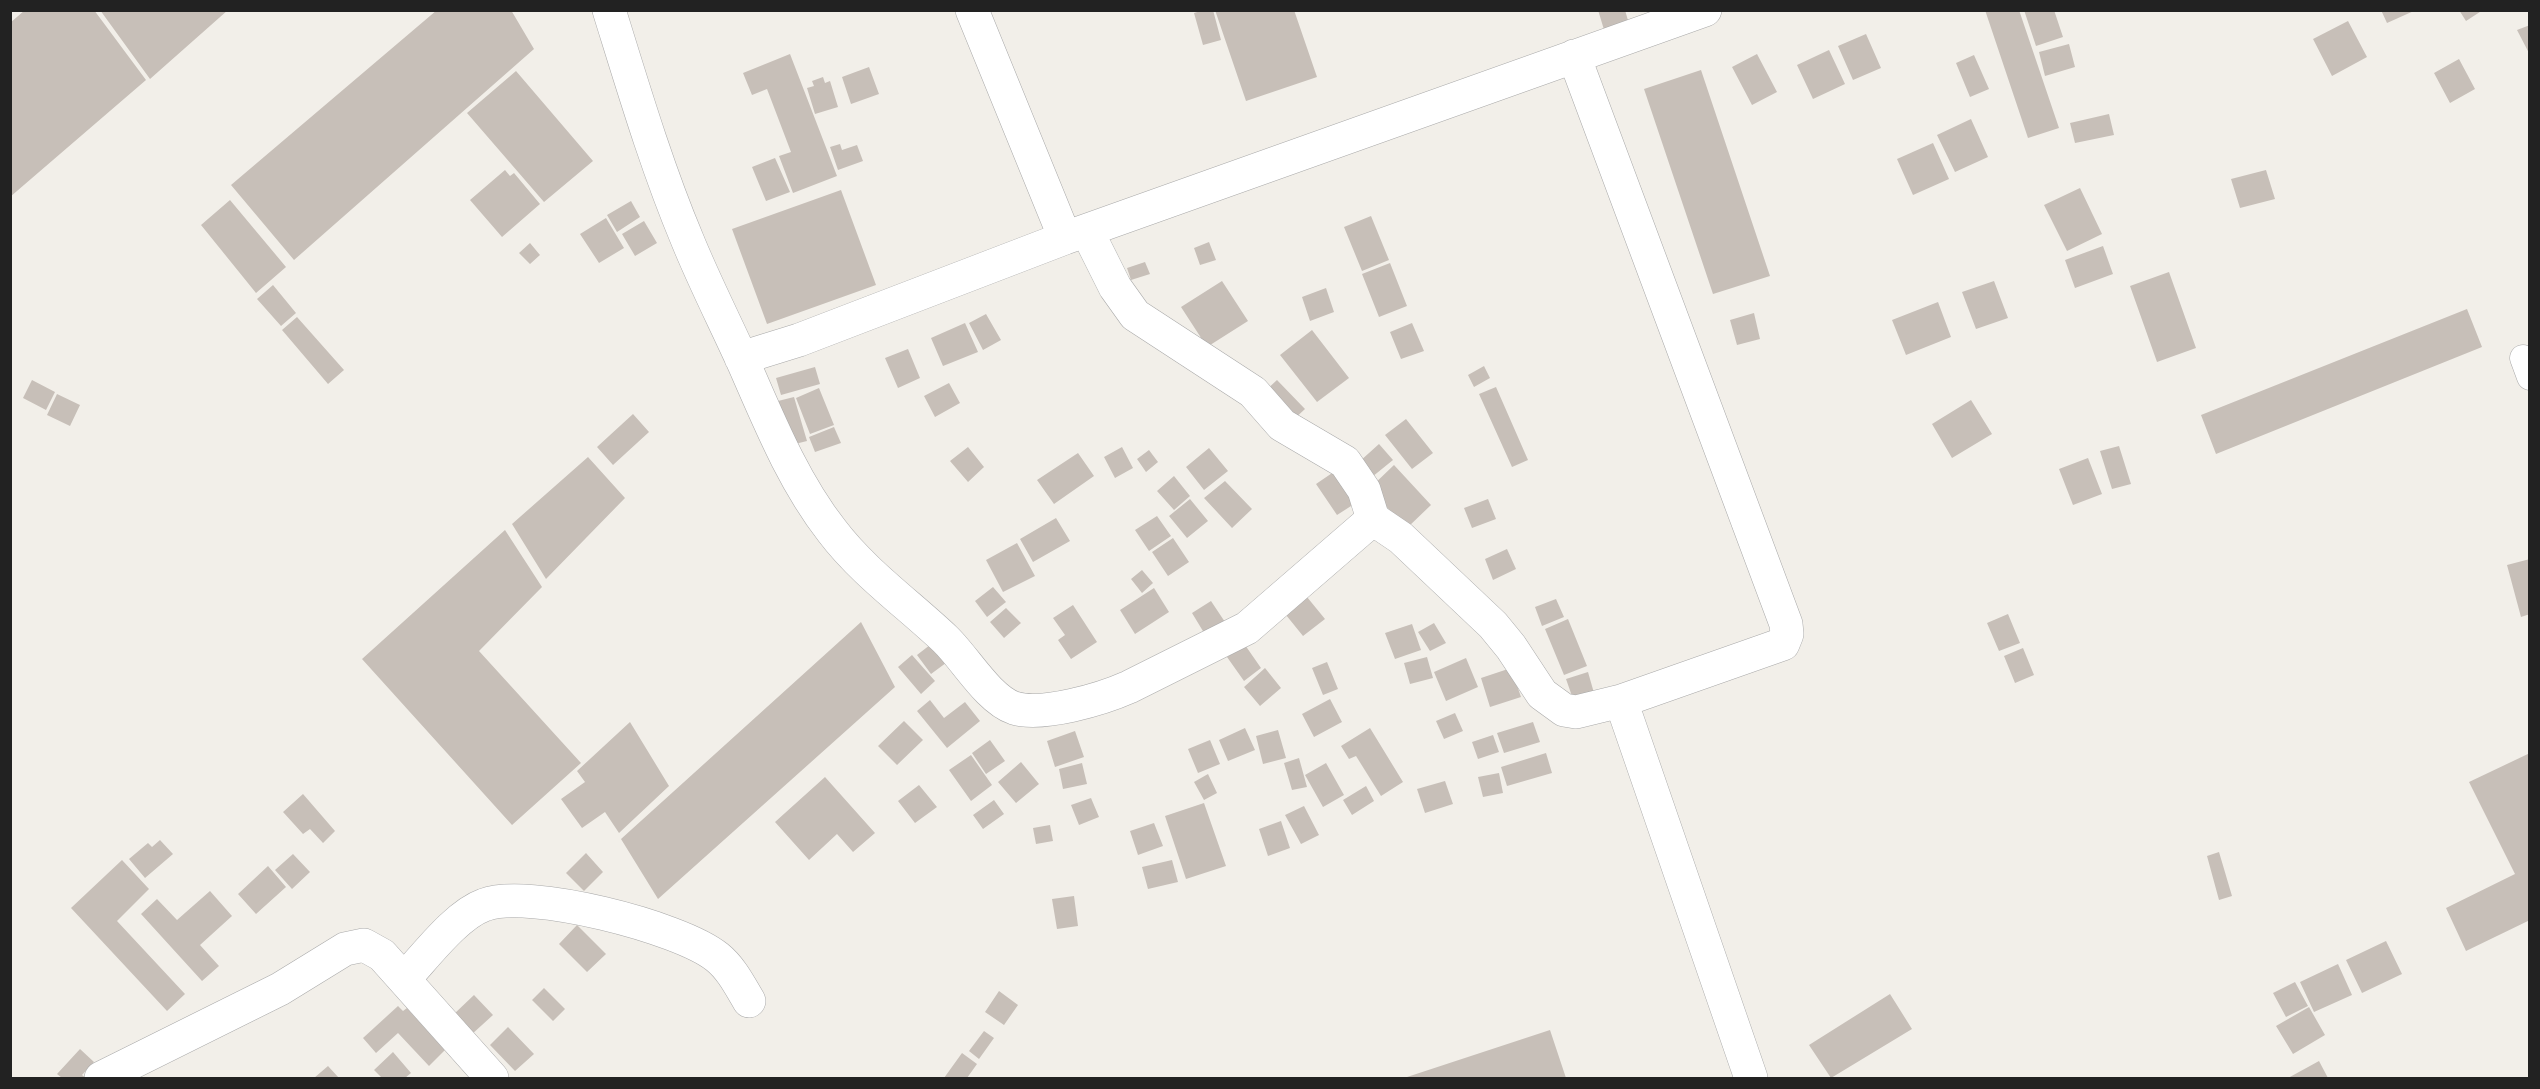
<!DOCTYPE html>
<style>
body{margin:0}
#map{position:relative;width:2540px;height:1089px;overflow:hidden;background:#f2efe9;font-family:Quicksand,sans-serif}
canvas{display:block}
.frame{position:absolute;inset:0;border:12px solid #222;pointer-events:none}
</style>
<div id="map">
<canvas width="2540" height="1089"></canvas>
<div class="frame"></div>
</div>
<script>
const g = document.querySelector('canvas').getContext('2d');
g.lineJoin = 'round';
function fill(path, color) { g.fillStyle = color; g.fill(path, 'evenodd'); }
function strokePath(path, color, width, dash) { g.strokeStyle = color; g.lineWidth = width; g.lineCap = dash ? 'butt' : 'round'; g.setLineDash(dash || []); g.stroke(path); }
const building = new Path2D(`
 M25,10H94L146,80L10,197V23Z
 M100,10H228L150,79Z
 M437,10H511L534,49L294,260L231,185Z
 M1204,10H1213L1221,40L1203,45L1194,13Z
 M1215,10H1294L1317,77L1246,101Z
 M1598,10H1625L1629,24L1605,33Z
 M1985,10H2019L2059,128L2028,138Z
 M2024,10H2054L2063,37L2036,46Z
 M2381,10H2416L2387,23Z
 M2459,10H2483L2466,21Z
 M2348,21L2367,57L2332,76L2313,39Z
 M2530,25V55L2517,30Z
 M1866,34L1881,68L1853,80L1838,46Z
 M2069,44L2075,67L2045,76L2039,52Z
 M1829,50L1845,84L1813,99L1797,65Z
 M790,54L837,176L793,193L779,156L791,152L767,89L752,95L743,73Z
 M1757,54L1777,92L1752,105L1732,67Z
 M1974,55L1989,89L1970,97L1956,63Z
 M2459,59L2475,89L2450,103L2434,73Z
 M869,67L879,94L851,104L842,77Z
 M1701,70L1770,276L1713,294L1644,89Z
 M516,71L593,161L544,202L467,113Z
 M823,77L825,83L830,81L838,107L815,114L807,88L814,86L812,81Z
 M2109,114L2114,135L2075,143L2070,123Z
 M1971,119L1988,157L1955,172L1937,135Z
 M1933,143L1949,179L1913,195L1897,159Z
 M840,144L842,150L857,145L863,161L838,170L830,147Z
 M775,158L790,192L766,201L752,167Z
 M505,170L510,176L514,173L540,204L502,237L470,200Z
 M2266,170L2275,199L2240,208L2231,179Z
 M2080,188L2102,234L2067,251L2044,205Z
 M841,190L876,285L767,324L732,229Z
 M230,200L286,267L256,293L201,225Z
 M631,201L640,217L617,232L607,215Z
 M1371,216L1389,260L1362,271L1344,227Z
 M606,218L624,248L599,263L580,234Z
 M644,221L657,243L635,256L622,234Z
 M1209,242L1216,260L1200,265L1194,248Z
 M530,243L540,255L530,264L519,253Z
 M2103,246L2113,274L2075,288L2065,260Z
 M1145,262L1150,274L1131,280L1127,268Z
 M1390,263L1407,306L1379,317L1362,274Z
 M2169,272L2196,348L2157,362L2130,286Z
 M1222,281L1248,321L1207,347L1181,307Z
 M1994,281L2008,318L1976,329L1962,292Z
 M273,285L296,313L281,326L257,299Z
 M1326,288L1334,312L1310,321L1302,297Z
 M1938,302L1951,337L1906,355L1892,320Z
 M2467,309L2482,347L2216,454L2201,415Z
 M1754,313L1760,339L1737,345L1730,320Z
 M986,314L1001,340L983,350L969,323Z
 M297,317L344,370L328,384L282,330Z
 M965,323L978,352L943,366L931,338Z
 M1412,323L1424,351L1401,359L1390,332Z
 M1312,330L1349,378L1317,402L1280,355Z
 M908,349L920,378L898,388L885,358Z
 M1484,366L1490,378L1474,387L1468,375Z
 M815,367L820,384L781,395L776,378Z
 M32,380L55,392L46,410L23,398Z
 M1277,380L1305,409L1291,422L1263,393Z
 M949,383L960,403L935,417L924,396Z
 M1496,387L1528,460L1512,467L1479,394Z
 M819,388L834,425L810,434L796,398Z
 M57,394L80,405L70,426L47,415Z
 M794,397L807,441L791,445L778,401Z
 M1971,400L1992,434L1952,458L1932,424Z
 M633,414L649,432L613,465L597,447Z
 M1406,419L1433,453L1412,469L1385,435Z
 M834,427L841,443L815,452L809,437Z
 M1379,444L1393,460L1372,477L1359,462Z
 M2119,446L2131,484L2112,489L2100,451Z
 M968,447L984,467L968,482L950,461Z
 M1122,447L1133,468L1115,478L1104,457Z
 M1209,448L1228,471L1204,490L1186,467Z
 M1149,450L1158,462L1146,472L1137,459Z
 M1078,453L1094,476L1054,504L1037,480Z
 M588,457L625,498L546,579L512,524Z
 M2088,458L2102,494L2073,505L2059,469Z
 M1394,465L1431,505L1407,528L1369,489Z
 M1341,467L1362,499L1337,515L1316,484Z
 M1174,476L1190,496L1174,510L1157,491Z
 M1225,481L1252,509L1232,528L1204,498Z
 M1190,499L1208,521L1187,538L1169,516Z
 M1488,499L1496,519L1472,528L1464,508Z
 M1157,516L1171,536L1149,551L1135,530Z
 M1056,518L1070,541L1033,562L1020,539Z
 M505,530L542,587L479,651L581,763L512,825L362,659Z
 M1173,538L1189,562L1168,576L1152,552Z
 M1017,543L1035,576L1003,592L986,560Z
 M1507,549L1516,569L1493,580L1485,559Z
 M2530,559V614L2521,617L2507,565Z
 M1142,570L1153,583L1142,593L1131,579Z
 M993,587L1006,602L987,617L975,601Z
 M1154,588L1169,612L1135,634L1120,610Z
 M1307,597L1325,619L1303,636L1286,615Z
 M1556,599L1564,617L1542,626L1535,607Z
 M1211,601L1229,628L1209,641L1192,613Z
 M1073,605L1097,642L1071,659L1058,640L1065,635L1053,618Z
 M1006,608L1021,623L1004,638L990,622Z
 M2008,614L2020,643L1999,651L1987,623Z
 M1568,619L1587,666L1564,675L1545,629Z
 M861,622L895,687L658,899L621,839Z
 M1434,623L1446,643L1430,651L1418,632Z
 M1412,624L1421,650L1395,659L1385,633Z
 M939,638L954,657L931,674L917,655Z
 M1245,645L1261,668L1244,681L1227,657Z
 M2023,648L2034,675L2015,683L2004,656Z
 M912,655L935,681L921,694L898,667Z
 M1427,657L1433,678L1410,684L1404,663Z
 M1466,658L1478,687L1446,701L1434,672Z
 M1327,662L1338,689L1323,695L1312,668Z
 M1265,668L1281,688L1260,706L1244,687Z
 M1511,668L1521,697L1490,707L1481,678Z
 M1588,672L1594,693L1573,699L1566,679Z
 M1330,699L1342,722L1314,737L1302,714Z
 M930,700L944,718L965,702L980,721L947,748L917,711Z
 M1455,713L1463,731L1444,739L1436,721Z
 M904,721L923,740L897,765L878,746Z
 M630,722L669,786L619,833L605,812L582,828L561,799L585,782L577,771Z
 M1533,722L1540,742L1504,753L1497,733Z
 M1245,728L1255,750L1228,761L1219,740Z
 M1370,728L1403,782L1381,796L1356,756L1349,759L1341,746Z
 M1278,730L1286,758L1263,764L1256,736Z
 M1075,731L1084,757L1055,767L1047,741Z
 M1493,735L1499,752L1478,759L1472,742Z
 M990,740L1005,761L986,774L972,753Z
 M1210,740L1220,764L1198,773L1188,749Z
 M1546,753L1552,773L1507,786L1501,767Z
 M2530,753V920L2466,951L2446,908L2515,874L2469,782Z
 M971,755L992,785L971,801L949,770Z
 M1299,758L1307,787L1292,790L1284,763Z
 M1021,762L1039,784L1016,803L998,782Z
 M1082,763L1087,784L1063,789L1059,769Z
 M1326,763L1344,795L1323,807L1305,775Z
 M1499,773L1503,793L1483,797L1478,777Z
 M1208,774L1217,793L1204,800L1194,782Z
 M825,777L875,833L853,852L837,834L809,860L775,822Z
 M1445,781L1453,804L1425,813L1417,789Z
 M919,785L937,807L915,823L898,801Z
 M1366,786L1374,801L1352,815L1343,800Z
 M303,794L335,831L323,843L310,829L303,834L283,812Z
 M1091,798L1099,817L1079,825L1071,805Z
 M994,800L1004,814L983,829L973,815Z
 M1204,803L1226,866L1186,879L1165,816Z
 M1304,806L1319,835L1301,844L1285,815Z
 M1281,821L1290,848L1268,856L1259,829Z
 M1154,823L1163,846L1138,855L1130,831Z
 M1050,825L1053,841L1036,844L1033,828Z
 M160,840L173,854L145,878L129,859L148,843L152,847Z
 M2219,852L2232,896L2219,900L2207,856Z
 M586,853L603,872L584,891L566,873Z
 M293,854L310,872L292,889L275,870Z
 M122,860L149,889L117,921L185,994L167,1011L71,908Z
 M1172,860L1178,882L1148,889L1142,867Z
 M268,866L286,887L256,914L238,894Z
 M210,891L232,916L200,945L219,966L202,981L141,914L157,899L177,920Z
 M1074,896L1078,926L1057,929L1052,899Z
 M577,925L606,954L587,972L559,944Z
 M2386,941L2402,974L2362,993L2346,960Z
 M2338,964L2352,995L2314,1012L2300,982Z
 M2295,982L2308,1006L2286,1017L2273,993Z
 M544,988L565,1009L553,1021L532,1000Z
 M999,991L1018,1005L1004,1025L985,1012Z
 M1890,994L1912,1029L1831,1078L1809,1045Z
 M474,995L493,1015L471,1035L453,1015Z
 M398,1006L403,1011L407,1008L445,1050L429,1066L398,1033L376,1053L363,1038Z
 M2309,1007L2325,1035L2293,1054L2276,1026Z
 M508,1027L534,1054L515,1071L490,1045Z
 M1550,1030L1566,1078H1404Z
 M984,1031L994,1038L979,1059L969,1051Z
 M80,1049L94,1062L82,1075L86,1078H62L57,1074Z
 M393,1052L411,1073L405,1078H382L374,1070Z
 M962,1053L977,1064L967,1078H944Z
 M2319,1061L2328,1078H2288Z
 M328,1066L339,1078H314Z`);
const service = new Path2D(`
 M2523,358L2530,377`);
const minor = new Path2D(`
 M609,10C633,87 656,165 687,239C704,281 725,322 744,364C769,421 793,481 832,531C863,572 908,604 945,639C965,658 988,699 1014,708C1042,717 1102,699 1129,687L1247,628L1373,519
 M972,10L1065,238
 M1574,56L1786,624L1787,634L1783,644L1621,701L1751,1078
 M1087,231L1115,287L1135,315L1253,392L1282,425L1345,462L1364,490L1373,519L1401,538L1493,625L1511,647L1542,694L1564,710L1576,712L1621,701
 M741,358L799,340L1065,238L1705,10
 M404,979C425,957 456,915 484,905C528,888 680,927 717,957C731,968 740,986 749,1001
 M101,1078L280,989L345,949L364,945L382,955L492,1078`);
fill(building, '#c7bfb8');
strokePath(service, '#a9a9a9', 27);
strokePath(minor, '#a9a9a9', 34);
strokePath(service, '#fff', 26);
strokePath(minor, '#fff', 33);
</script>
